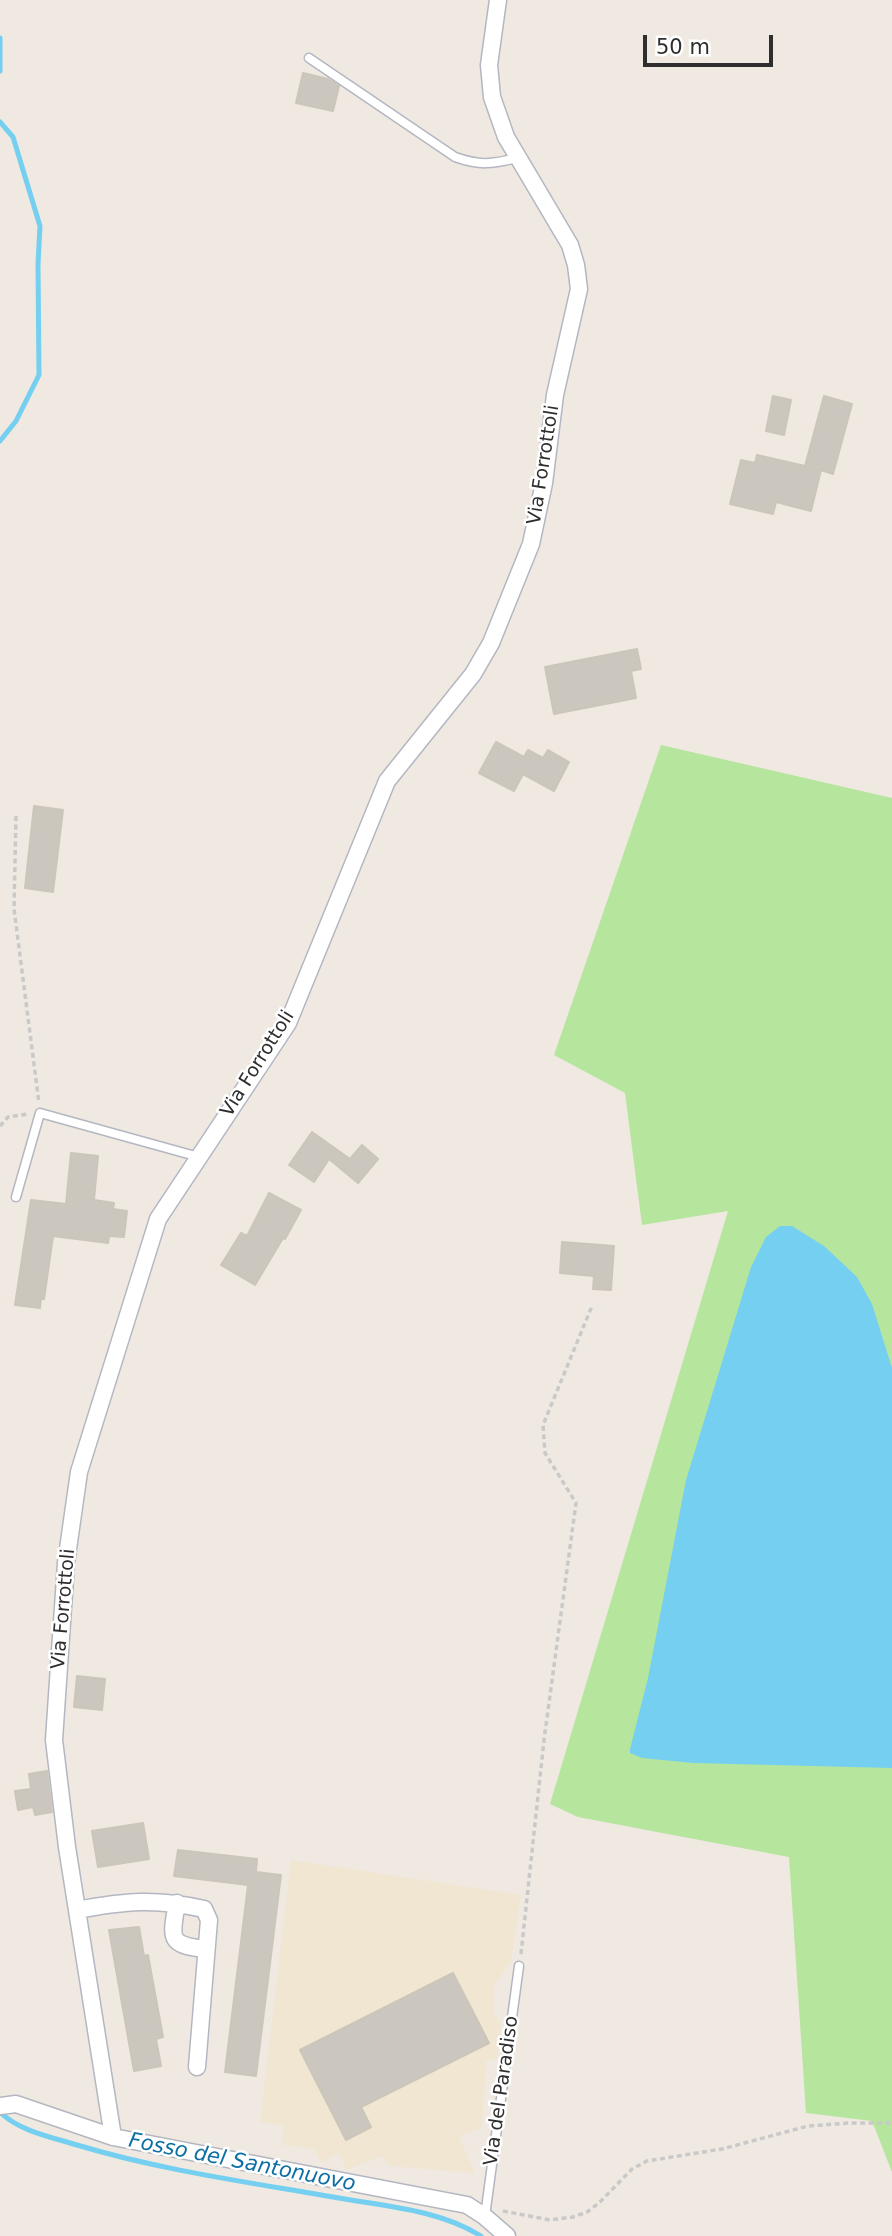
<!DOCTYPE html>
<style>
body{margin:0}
#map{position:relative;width:892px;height:2236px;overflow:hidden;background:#efe9e1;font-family:"DejaVu Sans",sans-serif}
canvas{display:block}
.scale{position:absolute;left:643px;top:35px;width:130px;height:32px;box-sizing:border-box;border:4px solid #2e2e2e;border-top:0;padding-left:9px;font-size:21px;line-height:24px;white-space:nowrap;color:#2e2e2e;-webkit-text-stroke:5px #fff;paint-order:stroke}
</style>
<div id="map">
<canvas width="892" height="2236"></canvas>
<div class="scale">50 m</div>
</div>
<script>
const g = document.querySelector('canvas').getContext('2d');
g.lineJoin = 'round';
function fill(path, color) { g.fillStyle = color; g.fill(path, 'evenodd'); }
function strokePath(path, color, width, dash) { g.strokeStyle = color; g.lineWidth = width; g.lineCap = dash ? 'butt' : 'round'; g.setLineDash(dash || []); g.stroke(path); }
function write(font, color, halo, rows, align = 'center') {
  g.font = font + ' "DejaVu Sans",sans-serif'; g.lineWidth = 5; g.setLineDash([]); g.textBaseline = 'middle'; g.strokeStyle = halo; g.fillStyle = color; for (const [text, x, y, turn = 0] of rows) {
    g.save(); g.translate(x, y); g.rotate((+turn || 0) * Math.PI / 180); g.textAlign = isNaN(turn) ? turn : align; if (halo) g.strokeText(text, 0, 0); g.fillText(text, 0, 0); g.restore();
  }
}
const education = new Path2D(`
 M291,1860L521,1895L511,1961L494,1986V2013L501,2023L497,2059L486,2061L482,2127L459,2136L475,2173L389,2166L382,2156L346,2170L339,2153L321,2162L314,2149L282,2145L284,2126L260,2122Z`);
const green = new Path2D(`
 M661,745L892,798V2172L872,2121L806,2113L789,1857L578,1817L550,1804L728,1211L642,1225L625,1093L554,1055Z`);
const water = new Path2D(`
 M780,1226H792L824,1246L857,1277L872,1304L892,1368V1768L693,1763L642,1758L630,1753V1749L648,1678L686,1480L751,1267L766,1237Z`);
const stream = new Path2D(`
 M0,38V71
 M0,122L13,137L40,226L38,264L39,375L16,421L0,441
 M0,2112C19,2131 51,2137 77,2145C160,2170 247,2182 333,2197C382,2206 438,2209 481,2236`);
const building = new Path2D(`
 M303,73L328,79L339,86L333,111L296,103Z
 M773,396L791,400L784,435L766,431Z
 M824,396L852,404L833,474L821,470L811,511L776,502L773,514L730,504L741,460L755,463L757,455L805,466Z
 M637,649L641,669L631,671L636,698L554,714L545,667Z
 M496,742L524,757L528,750L543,758L548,750L569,762L554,791L523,774L514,791L479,773Z
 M34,806L63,810L53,892L25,888Z
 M312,1132L350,1159L362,1145L378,1159L358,1183L329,1159L314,1182L289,1165Z
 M71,1153L98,1156L94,1200L114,1203L113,1209L127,1211L124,1237L109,1236L108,1243L53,1236L44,1299H41L40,1308L15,1305L31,1200L66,1204Z
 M269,1193L301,1210L285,1239L283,1238L255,1285L221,1265L241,1233L247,1236Z
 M562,1242L614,1246L611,1290L593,1289L594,1276L560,1273Z
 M77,1676L105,1679L102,1710L74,1707Z
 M47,1771L52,1812L35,1815L33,1807L18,1810L15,1791L31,1789L29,1774Z
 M143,1823L149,1859L98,1867L92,1831Z
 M178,1850L257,1859L256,1872L281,1875L256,2076L225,2072L248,1885L174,1876Z
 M139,1927L144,1956L148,1955L163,2037L156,2039L161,2066L134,2071L109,1930Z
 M453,1973L489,2043L361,2107L371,2127L346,2140L300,2050Z`);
const path = new Path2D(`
 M16,816L14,909L39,1103
 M0,1126L8,1117L28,1114
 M521,1954L544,1740L576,1503L545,1453L543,1425L592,1306
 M503,2211L550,2220L573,2217L587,2212L599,2203L632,2169L647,2161L722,2149L808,2126L849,2123H892`);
const service = new Path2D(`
 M309,58L455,157C480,166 492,164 517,158
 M16,1197L40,1113L199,1157
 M485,2216L519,1966`);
const minor = new Path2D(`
 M177,1903C171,1938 167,1945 206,1949
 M77,1910C125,1901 156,1898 204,1909L209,1920L197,2067
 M0,2106L16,2104L113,2137L467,2205L484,2216L507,2236
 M113,2137L67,1847L54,1740L66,1563L79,1472L158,1219L288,1023L387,781L473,674L491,643L531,544L544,483L555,395L579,289L576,265L570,245L506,137L492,97L489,65L498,0`);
const streetNames = [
 ["Via Forrottoli",544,465,-81],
 ["Via Forrottoli",258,1064,-58],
 ["Via Forrottoli",64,1609,-85],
 ["Via del Paradiso",502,2091,-82]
];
const waterNames = [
 ["Fosso del Santonuovo",242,2163,11]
];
fill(education, '#f0e6d1');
fill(green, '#b6e59e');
fill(water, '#75cff0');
strokePath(stream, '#75cff0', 5);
fill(building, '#cbc7bf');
strokePath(building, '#cbc5ba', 2);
strokePath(service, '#b4b7c1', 11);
strokePath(minor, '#b4b7c1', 19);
strokePath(path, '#c9c9c9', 3.5, [5, 3.5]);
strokePath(service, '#fff', 8);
strokePath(minor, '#fff', 16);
write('19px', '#2e2e2e', '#fff', streetNames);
write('italic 21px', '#0d6fa3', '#fff', waterNames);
</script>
